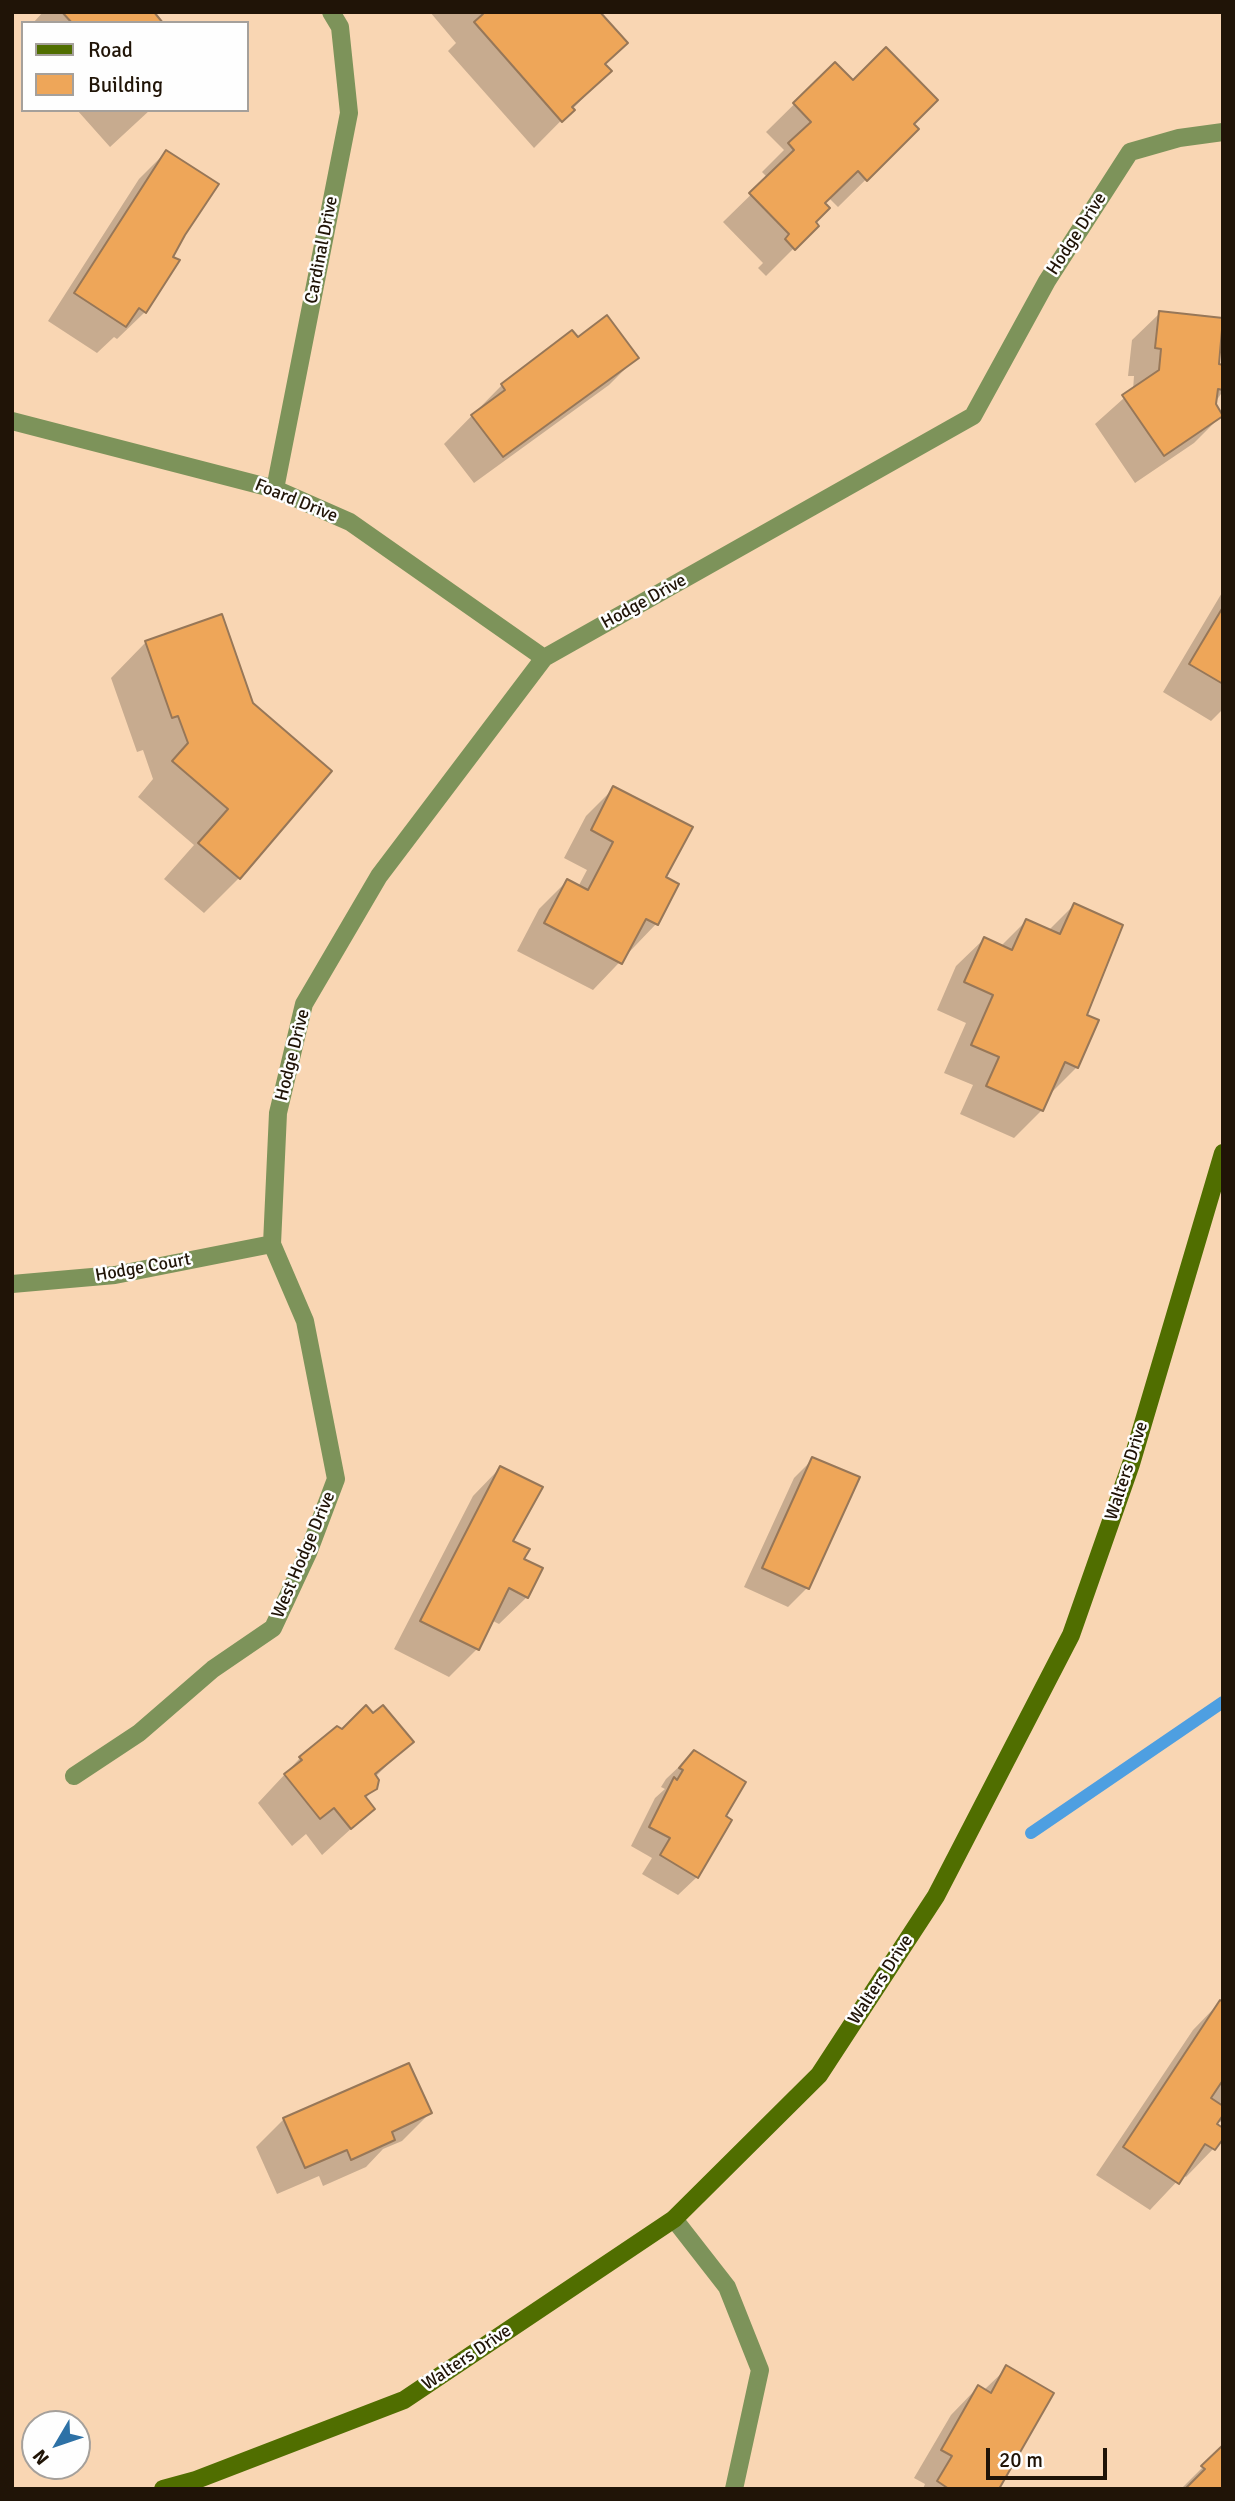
<!DOCTYPE html>
<style>
body{margin:0}
#map{position:relative;width:1235px;height:2501px;overflow:hidden;background:#f9d6b3;font-family:Signika,sans-serif}
canvas{display:block}
.frame{position:absolute;inset:0;border:14px solid #201407;pointer-events:none}
.legend{position:absolute;left:21px;top:21px;width:228px;height:91px;box-sizing:border-box;background:#fefefe;border:2px solid #a5a09b;margin:0;padding:9px 12px;list-style:none;font-size:21px;color:#201407}
.legend li{display:flex;align-items:center;gap:14px;height:35px}
.legend b{width:35px;border:2px solid #a5a09b}
.north{position:absolute;left:21px;top:2410px;width:70px;height:70px;box-sizing:border-box;background:#fefefe;border:2px solid #a5a09b;border-radius:50%;rotate:231deg;font-size:19px;font-weight:700;line-height:28px;text-align:center;color:#201407}
.north::after{content:'';display:block;margin:auto;width:24px;height:32px;background:#2d71a6;clip-path:polygon(50% 0,100% 100%,50% 72%,0 100%)}
.scale{position:absolute;left:986px;top:2448px;width:121px;height:32px;box-sizing:border-box;border:4px solid #201407;border-top:0;padding-left:9px;font-size:21px;line-height:24px;white-space:nowrap;color:#201407;-webkit-text-stroke:5px #fefefe;paint-order:stroke}
</style>
<div id="map">
<canvas width="1235" height="2501"></canvas>
<div class="frame"></div>
<ul class="legend">
<li><b style="height:9px;background:#506e00"></b>Road</li>
<li><b style="height:19px;background:#eea659"></b>Building</li>
</ul>
<div class="north">N</div>
<div class="scale">20 m</div>
</div>
<script>
const g = document.querySelector('canvas').getContext('2d');
g.lineJoin = 'round';
function fill(path, color) { g.fillStyle = color; g.fill(path, 'evenodd'); }
function strokePath(path, color, width, dash) { g.strokeStyle = color; g.lineWidth = width; g.lineCap = dash ? 'butt' : 'round'; g.setLineDash(dash || []); g.stroke(path); }
function write(font, color, halo, rows, align = 'center') {
  g.font = font + ' Signika,sans-serif'; g.lineWidth = 5; g.setLineDash([]); g.textBaseline = 'middle'; g.strokeStyle = halo; g.fillStyle = color; for (const [text, x, y, turn = 0] of rows) {
    g.save(); g.translate(x, y); g.rotate((+turn || 0) * Math.PI / 180); g.textAlign = isNaN(turn) ? turn : align; if (halo) g.strokeText(text, 0, 0); g.fillText(text, 0, 0); g.restore();
  }
}
const shadow = new Path2D(`
 M43,12H152L161,23H33Z
 M430,12H598L604,65L610,71L534,148L448,51L456,43Z
 M835,64L853,82L917,129L838,207L829,198L823,203L814,222L817,225L766,276L758,268L763,263L723,222L768,178L762,172L784,150L766,132Z
 M77,110H150L110,147Z
 M166,152L171,257L145,312L117,339L114,337L97,353L48,321L139,179Z
 M1160,313L1217,366H1223V391L1214,404L1222,415L1194,443L1135,483L1095,424L1133,390L1134,376H1128L1132,340Z
 M577,340L637,357L609,385L474,483L444,444L502,385Z
 M1223,591V709L1211,721L1163,692Z
 M146,642L252,704L239,878L204,913L164,879L194,845L138,797L153,779L143,750L137,752L111,678Z
 M614,788L664,878L656,924L593,990L517,951L539,909L567,881L578,887L587,870L564,858L586,816Z
 M1074,905L1085,1016L1077,1067L1048,1096L1042,1110L1014,1138L960,1114L973,1085L944,1073L966,1023L937,1010L956,966L984,939L1001,946L1026,921L1048,931Z
 M813,1459L807,1588L788,1607L744,1587L794,1478Z
 M500,1468L511,1542L522,1560L527,1597L499,1624L491,1620L477,1649L449,1677L394,1649L473,1496Z
 M373,1716L411,1742L375,1777V1788L365,1799L373,1809L322,1855L306,1834L292,1846L258,1803L300,1758Z
 M685,1761L723,1816L697,1877L678,1895L642,1874L652,1858L631,1846L655,1798L665,1789L661,1787L666,1779Z
 M1220,2002L1223,2004V2123L1217,2120L1214,2124L1223,2136L1213,2149L1186,2177L1183,2175L1150,2210L1096,2175L1193,2030Z
 M430,2113L402,2141L383,2149L366,2167L323,2186L319,2176L277,2194L256,2147L284,2119Z
 M1007,2368L997,2489H923L925,2484L914,2478L951,2415L978,2387L984,2390Z
 M1223,2448V2489H1181L1203,2467Z`);
const stream = new Path2D(`
 M1031,1833L1223,1702`);
const building = new Path2D(`
 M62,12H154L163,23H72Z
 M481,12H600L628,43L605,64L612,71L572,107L575,110L562,122L474,22L483,14Z
 M886,47L938,100L914,124L919,129L867,181L858,171L825,203L830,208L816,222L819,226L795,250L785,239L789,234L749,193L794,150L788,143L811,122L793,103L835,62L853,80Z
 M166,150L219,184L185,235L173,257L180,260L146,313L139,308L126,327L74,293Z
 M1159,311L1223,318L1219,364L1223,365V390L1218,389L1216,404L1223,416L1164,456L1122,395L1159,370L1161,349L1155,348Z
 M607,315L639,358L503,457L471,415L505,390L501,384L572,330L578,337Z
 M1223,607V684L1189,664Z
 M222,614L253,703L332,771L240,879L198,843L228,809L172,761L188,743L178,716L172,718L145,641Z
 M613,786L693,827L666,877L679,884L658,925L646,919L622,964L544,923L567,879L588,890L613,842L591,830Z
 M1074,903L1123,925L1087,1015L1099,1020L1078,1068L1065,1062L1043,1111L986,1086L999,1057L971,1045L993,995L964,982L984,937L1012,950L1026,919L1060,934Z
 M812,1457L860,1477L809,1589L762,1568Z
 M500,1466L543,1487L513,1541L530,1549L524,1559L543,1568L528,1598L509,1588L479,1650L420,1621Z
 M366,1705L373,1713L383,1705L414,1742L375,1774L379,1780L377,1789L365,1796L375,1809L351,1829L334,1808L320,1819L284,1774L302,1760L299,1757L337,1726L342,1729Z
 M694,1750L746,1782L726,1816L732,1820L698,1878L660,1855L670,1838L649,1827L674,1777L677,1780L683,1770L679,1768Z
 M1220,2000L1223,2002V2080L1211,2098L1223,2106V2115L1217,2124L1223,2128V2139L1215,2150L1205,2144L1179,2184L1123,2147Z
 M409,2063L432,2113L392,2132L395,2140L351,2160L347,2150L305,2168L283,2118Z
 M1006,2365L1054,2393L999,2489H949L937,2481L952,2456L941,2450L978,2385L991,2393Z
 M1223,2445V2489H1185L1205,2469L1201,2466Z`);
const street = new Path2D(`
 M12,421L275,489L350,522L544,658
 M275,489L349,113L340,27L331,12
 M12,1284L115,1275L272,1244
 M74,1776L139,1733L213,1669L273,1628L308,1553L336,1479L305,1321L272,1244L278,1113L304,1004L379,876L544,658L973,416L1047,281L1130,152L1179,138L1223,132
 M674,2219L727,2287L760,2370L734,2489`);
const secondary = new Path2D(`
 M163,2489L196,2480L404,2400L674,2219L819,2075L936,1896L1071,1635L1131,1464L1223,1153`);
const streetNames = [
 ["Hodge Drive",1077,234,-57],
 ["Cardinal Drive",322,250,-79],
 ["Foard Drive",296,501,22],
 ["Hodge Drive",644,602,-29],
 ["Hodge Drive",293,1055,-76],
 ["Hodge Court",143,1268,-10],
 ["Walters Drive",1127,1471,-72],
 ["West Hodge Drive",304,1555,-67],
 ["Walters Drive",881,1980,-57],
 ["Walters Drive",467,2358,-34]
];
fill(shadow, '#0003');
strokePath(stream, '#4e9fe1', 12);
fill(building, '#eea659');
strokePath(building, '#977758', 2);
strokePath(street, '#7d935a', 18);
strokePath(secondary, '#506e00', 18);
write('18px', '#201407', '#fefefe', streetNames);
</script>
